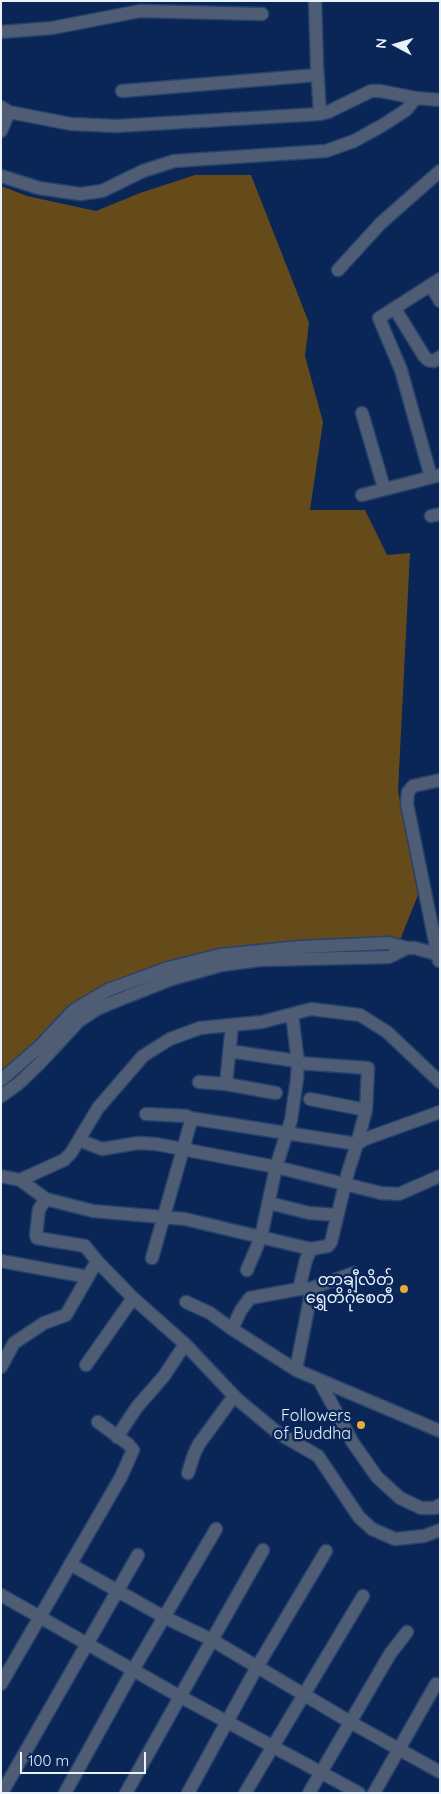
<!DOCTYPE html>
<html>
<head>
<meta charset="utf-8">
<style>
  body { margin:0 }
  #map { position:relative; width:441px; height:1794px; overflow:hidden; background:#092656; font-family:Quicksand,sans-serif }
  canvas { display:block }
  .frame { position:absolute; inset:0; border:2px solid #e9f1fd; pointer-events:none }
  .north { position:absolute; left:371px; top:20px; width:50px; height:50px; -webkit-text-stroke:4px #092656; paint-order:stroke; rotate:276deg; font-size:14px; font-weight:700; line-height:20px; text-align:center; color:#e9f1fd }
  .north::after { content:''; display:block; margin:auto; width:18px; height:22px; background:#e9f1fd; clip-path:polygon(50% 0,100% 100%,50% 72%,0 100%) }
  .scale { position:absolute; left:20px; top:1752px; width:126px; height:22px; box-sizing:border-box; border:2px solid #e9f1fd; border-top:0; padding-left:6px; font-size:15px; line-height:18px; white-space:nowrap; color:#e9f1fd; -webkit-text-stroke:4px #092656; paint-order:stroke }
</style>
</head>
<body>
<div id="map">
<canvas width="441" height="1794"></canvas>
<div class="frame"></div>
<div class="north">N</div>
<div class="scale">100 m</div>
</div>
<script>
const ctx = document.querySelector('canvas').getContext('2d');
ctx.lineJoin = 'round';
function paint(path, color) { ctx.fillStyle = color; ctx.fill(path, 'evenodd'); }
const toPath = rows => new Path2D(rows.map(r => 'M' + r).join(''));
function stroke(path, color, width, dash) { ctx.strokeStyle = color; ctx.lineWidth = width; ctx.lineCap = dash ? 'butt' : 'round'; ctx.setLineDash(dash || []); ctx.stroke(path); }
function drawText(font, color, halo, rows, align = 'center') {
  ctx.font = font + ' Quicksand,"Noto Sans Myanmar",sans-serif'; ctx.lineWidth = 5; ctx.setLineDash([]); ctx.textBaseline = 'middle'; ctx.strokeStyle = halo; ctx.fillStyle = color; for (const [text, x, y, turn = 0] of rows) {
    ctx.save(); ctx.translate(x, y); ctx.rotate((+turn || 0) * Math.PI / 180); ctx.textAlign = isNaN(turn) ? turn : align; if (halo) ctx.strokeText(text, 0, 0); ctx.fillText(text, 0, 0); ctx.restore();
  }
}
paint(toPath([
  [195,175,251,175,309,323,305,356,323,422,310,510,365,510,387,555,410,553,398,791,418,895,400,940,323,943,105,991,1,1080,1,186,27,196,96,211,140,193]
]), '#654b1a');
const minor = toPath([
  [315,1,317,65,320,114],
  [1,32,52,28,140,11,262,14],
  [122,91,317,75],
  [1,107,9,112,1,131],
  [9,112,71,124,116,126,320,114,328,112,371,91,380,91,416,98],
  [1,176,39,188,80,194,102,191,143,171,174,161,326,151,354,141,383,125,406,110,416,98,440,100],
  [338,270,381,223,440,171],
  [431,286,440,301],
  [395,309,424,356,428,360,434,361,440,357],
  [362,413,384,488],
  [431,477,401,370,379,318,440,279],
  [362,495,440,475],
  [431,516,440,514],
  [439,961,407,804,408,792,413,786,440,780],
  [292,1014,298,1063,297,1079,291,1120,276,1167,381,1193,399,1194,440,1176],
  [229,1051,297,1061],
  [1,1080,39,1047,73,1011,108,990,168,968,220,955,300,947,389,943,407,948,415,948,440,955],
  [199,1082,226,1084,276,1093],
  [226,1084,232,1025],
  [1,1096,18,1084,39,1064,79,1021,97,1009,116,1001,172,979,222,965,260,960,389,957,407,948],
  [310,1099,366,1110],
  [146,1114,187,1116,191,1121,152,1258],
  [190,1118,357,1144,366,1110,368,1068,298,1063],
  [79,1140,102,1149,138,1143,156,1144,276,1167,261,1237,247,1270],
  [1,1176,20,1180,46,1199,93,1211,185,1219,311,1249],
  [20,1180,64,1160,71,1153,98,1108,143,1056,170,1039,200,1028,262,1022,311,1009,360,1015,387,1032,440,1082],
  [46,1199,39,1209,36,1235,37,1238,85,1246,97,1261,133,1298,185,1344,164,1376,137,1407,117,1437],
  [269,1203,309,1213,337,1215],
  [1,1261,88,1277],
  [312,1288,296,1370,440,1431],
  [299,1289,306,1260,311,1249,328,1246,331,1242,348,1172,357,1144,365,1139,440,1112],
  [186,1302,210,1313,232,1329],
  [185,1344,237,1399,278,1433,318,1456,359,1517,372,1529,395,1539,424,1536,440,1530],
  [86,1365,133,1298],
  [1,1367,14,1343,44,1323,66,1315,97,1261],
  [296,1370,232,1329,241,1310,250,1298,299,1289,312,1288,354,1273],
  [319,1380,353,1443,377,1477,400,1498,421,1508,435,1508,440,1505],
  [188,1473,194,1454,199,1444,234,1396],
  [263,1550,212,1640,350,1722,440,1772],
  [70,1564,164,1617,212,1640,126,1793],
  [1,1595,170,1691,359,1793],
  [1,1684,121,1477,133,1450,128,1444,98,1422],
  [4,1789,138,1555],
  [65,1793,133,1670,216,1529],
  [188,1793,257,1667,326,1551],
  [245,1793,363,1596],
  [309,1793,390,1654,407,1632],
  [374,1793,436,1684]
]);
stroke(minor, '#28426d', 15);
stroke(minor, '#4e5d74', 12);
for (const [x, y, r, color] of [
  [404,1289,5,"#e7ac37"],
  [361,1425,5,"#e7ac37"]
]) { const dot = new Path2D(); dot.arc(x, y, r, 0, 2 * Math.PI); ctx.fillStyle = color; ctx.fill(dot); stroke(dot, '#092656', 2); }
drawText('16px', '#e9f1fd', '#092656', [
  ["တာချီလိတ်",394,1280],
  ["ရွှေတိဂုံစေတီ",394,1298],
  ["Followers",351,1416],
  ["of Buddha",351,1434]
], 'right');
</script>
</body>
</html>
